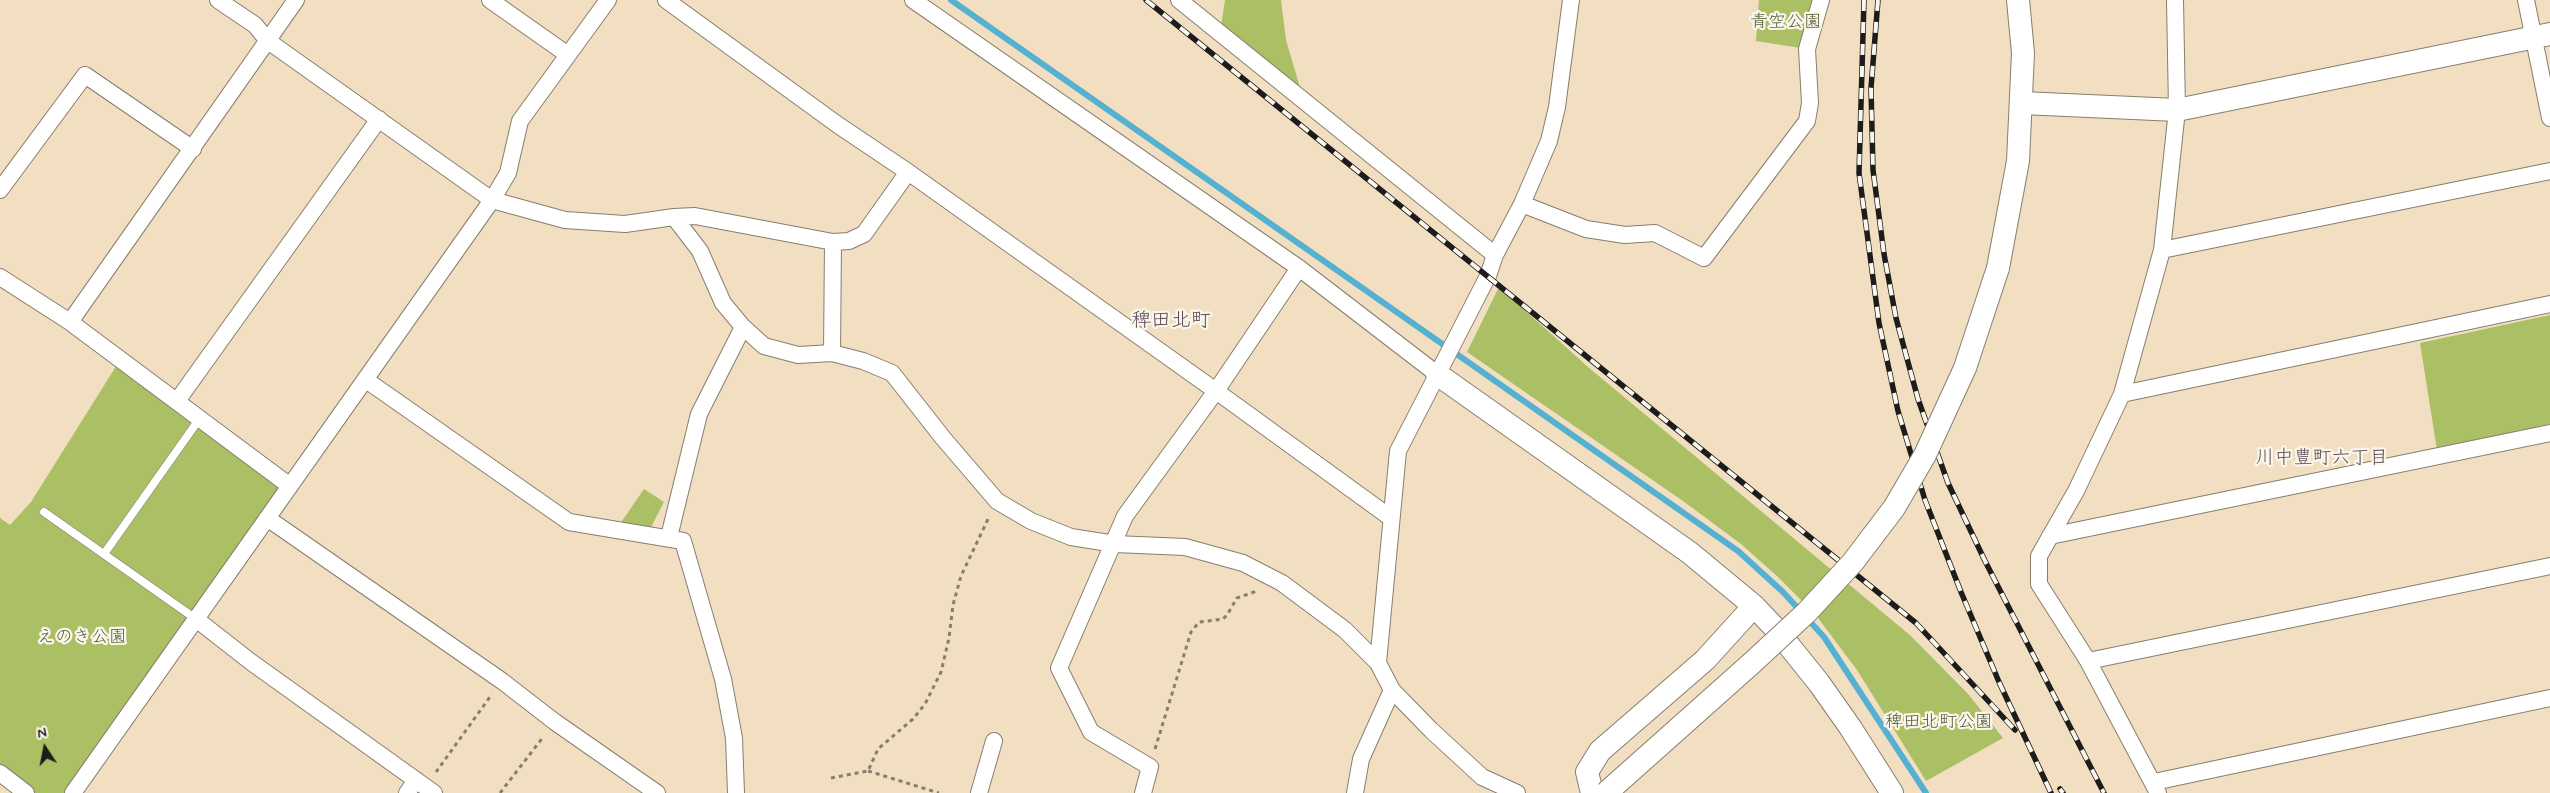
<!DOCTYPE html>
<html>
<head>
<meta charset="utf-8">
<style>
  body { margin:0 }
  #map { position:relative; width:2550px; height:793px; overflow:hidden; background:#f2dfc1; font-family:Mynerve,sans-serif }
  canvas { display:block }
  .north { position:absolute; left:20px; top:723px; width:50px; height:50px; -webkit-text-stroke:4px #fbf7ec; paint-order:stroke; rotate:349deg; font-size:14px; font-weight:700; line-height:20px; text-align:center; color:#1c1c1c }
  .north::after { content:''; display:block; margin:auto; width:18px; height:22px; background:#1c1c1c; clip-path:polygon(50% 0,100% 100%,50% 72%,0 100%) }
</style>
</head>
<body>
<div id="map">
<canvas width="2550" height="793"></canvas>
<div class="north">N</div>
</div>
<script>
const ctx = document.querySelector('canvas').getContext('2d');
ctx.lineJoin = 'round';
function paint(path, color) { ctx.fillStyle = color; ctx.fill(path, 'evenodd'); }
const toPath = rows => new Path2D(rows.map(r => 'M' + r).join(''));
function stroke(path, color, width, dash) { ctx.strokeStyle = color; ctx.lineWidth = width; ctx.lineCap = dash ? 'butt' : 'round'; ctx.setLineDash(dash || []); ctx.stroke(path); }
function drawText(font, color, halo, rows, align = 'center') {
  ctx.font = font + ' Mynerve,"Klee One",sans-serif'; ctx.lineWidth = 4.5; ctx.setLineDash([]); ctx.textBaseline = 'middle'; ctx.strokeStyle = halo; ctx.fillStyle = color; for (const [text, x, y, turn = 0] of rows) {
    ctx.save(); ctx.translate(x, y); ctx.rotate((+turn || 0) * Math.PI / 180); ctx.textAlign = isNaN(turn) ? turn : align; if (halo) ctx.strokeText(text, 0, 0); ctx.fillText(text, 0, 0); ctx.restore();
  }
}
paint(toPath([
  [1225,0,1281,0,1286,40,1304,101,1220,33],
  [1759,0,1821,0,1807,49,1756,41],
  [1499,287,1588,367,1911,636,1969,695,2003,738,1926,781,1857,670,1815,614,1778,577,1741,544,1683,501,1467,352],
  [2550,315,2550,424,2437,450,2420,343],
  [120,360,290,486,70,793,26,793,0,773,0,518,10,525,31,502],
  [644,489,664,502,650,529,620,524]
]), '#abbf64');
stroke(toPath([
  [951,0,1738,551,1783,592,1824,637,1926,793]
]), '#54b1d2', 6);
const lane = toPath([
  [44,512,196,619],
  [104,554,200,418]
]);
const street = toPath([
  [218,0,255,25,268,41,492,200,565,220,625,224,674,217,700,251,723,303,743,327,764,346,798,355,832,353,863,361,892,373,943,438,997,501,1031,521,1071,537,1115,544,1185,547,1243,563,1282,583,1345,630,1378,663,1392,690,1431,730,1482,777,1517,793],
  [490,0,568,55],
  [666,0,838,125,908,172,1216,391,1391,518],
  [913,0,1299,268,1437,374],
  [1179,0,1495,255],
  [2526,0,2550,118],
  [0,190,85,75,193,149],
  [1522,204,1586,229,1625,235,1655,233,1704,258,1807,121,1810,103,1807,49,1821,0],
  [674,217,695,216,833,242,849,241,864,234,908,172],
  [2162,250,2550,171],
  [0,277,70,322,290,486],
  [70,322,296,0],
  [832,353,833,242],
  [366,380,569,522,683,541,723,679,734,738,736,793],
  [2122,394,2550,304],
  [177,401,379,119],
  [267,518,502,681,555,722,657,793],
  [2050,536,2550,433],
  [669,537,699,414,743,327],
  [196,619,251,662,434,793],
  [2088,661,2550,566],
  [1378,663,1398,451,1488,276,1495,255,1522,204,1549,141,1557,107,1571,0],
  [0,773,26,793],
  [2154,782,2550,698],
  [73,793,492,200,508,173,520,121,608,0],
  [407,793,416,780],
  [979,793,994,741],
  [1143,793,1150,767,1091,732,1059,668,1125,516,1216,391,1299,268],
  [1355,793,1361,759,1392,690],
  [2158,793,2088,661,2039,584,2039,556,2076,491,2122,394,2162,250,2177,110,2175,0]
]);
const secondary = toPath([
  [2022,103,2177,110,2550,34],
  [1998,268,2018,161,2023,53,2018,0],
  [1437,374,1690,553,1754,606,1774,627,1819,683,1850,727,1892,793],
  [1592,793,1587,772,1600,751,1705,660,1754,606]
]);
stroke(lane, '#877e6e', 9);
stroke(street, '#877e6e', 18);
stroke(secondary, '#877e6e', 24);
stroke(toPath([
  [1155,749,1191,632,1199,622,1223,619,1227,615,1237,598,1257,591],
  [868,771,939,793],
  [436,772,492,694],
  [831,778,868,771,878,749,913,719,925,704,941,672,949,638,953,605,961,576,989,517],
  [500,793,544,736]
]), '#877e6e', 3, [4, 4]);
stroke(lane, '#fff', 8);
stroke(street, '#fff', 16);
stroke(secondary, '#fff', 22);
const rail = toPath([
  [1146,0,1916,623,2015,730],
  [1864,0,1859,173,1879,323,1898,411,1925,500,1961,592,1999,682,2051,793],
  [1878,0,1871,88,1873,170,1884,254,1896,318,1918,399,1948,483,1985,561,2104,793],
  [2060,789,2063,793]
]);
stroke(rail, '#1c1c1c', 5.5);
stroke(rail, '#fbf7ec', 4, [11]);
const secondaryBridge = toPath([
  [1606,793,1753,662,1807,612,1853,562,1894,508,1925,455,1965,368,1998,268]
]);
stroke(secondaryBridge, '#877e6e', 24, []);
stroke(secondaryBridge, '#fff', 22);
drawText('18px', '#555d39', '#fbf7ec', [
  ["青空公園",1786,23],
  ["えのき公園",82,638],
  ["稗田北町公園",1939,723]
]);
drawText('19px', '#5d4c53', '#fbf7ec', [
  ["川中豊町六丁目",2322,459]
]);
drawText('20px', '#5d4c53', '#fbf7ec', [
  ["稗田北町",1171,322]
]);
</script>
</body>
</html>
